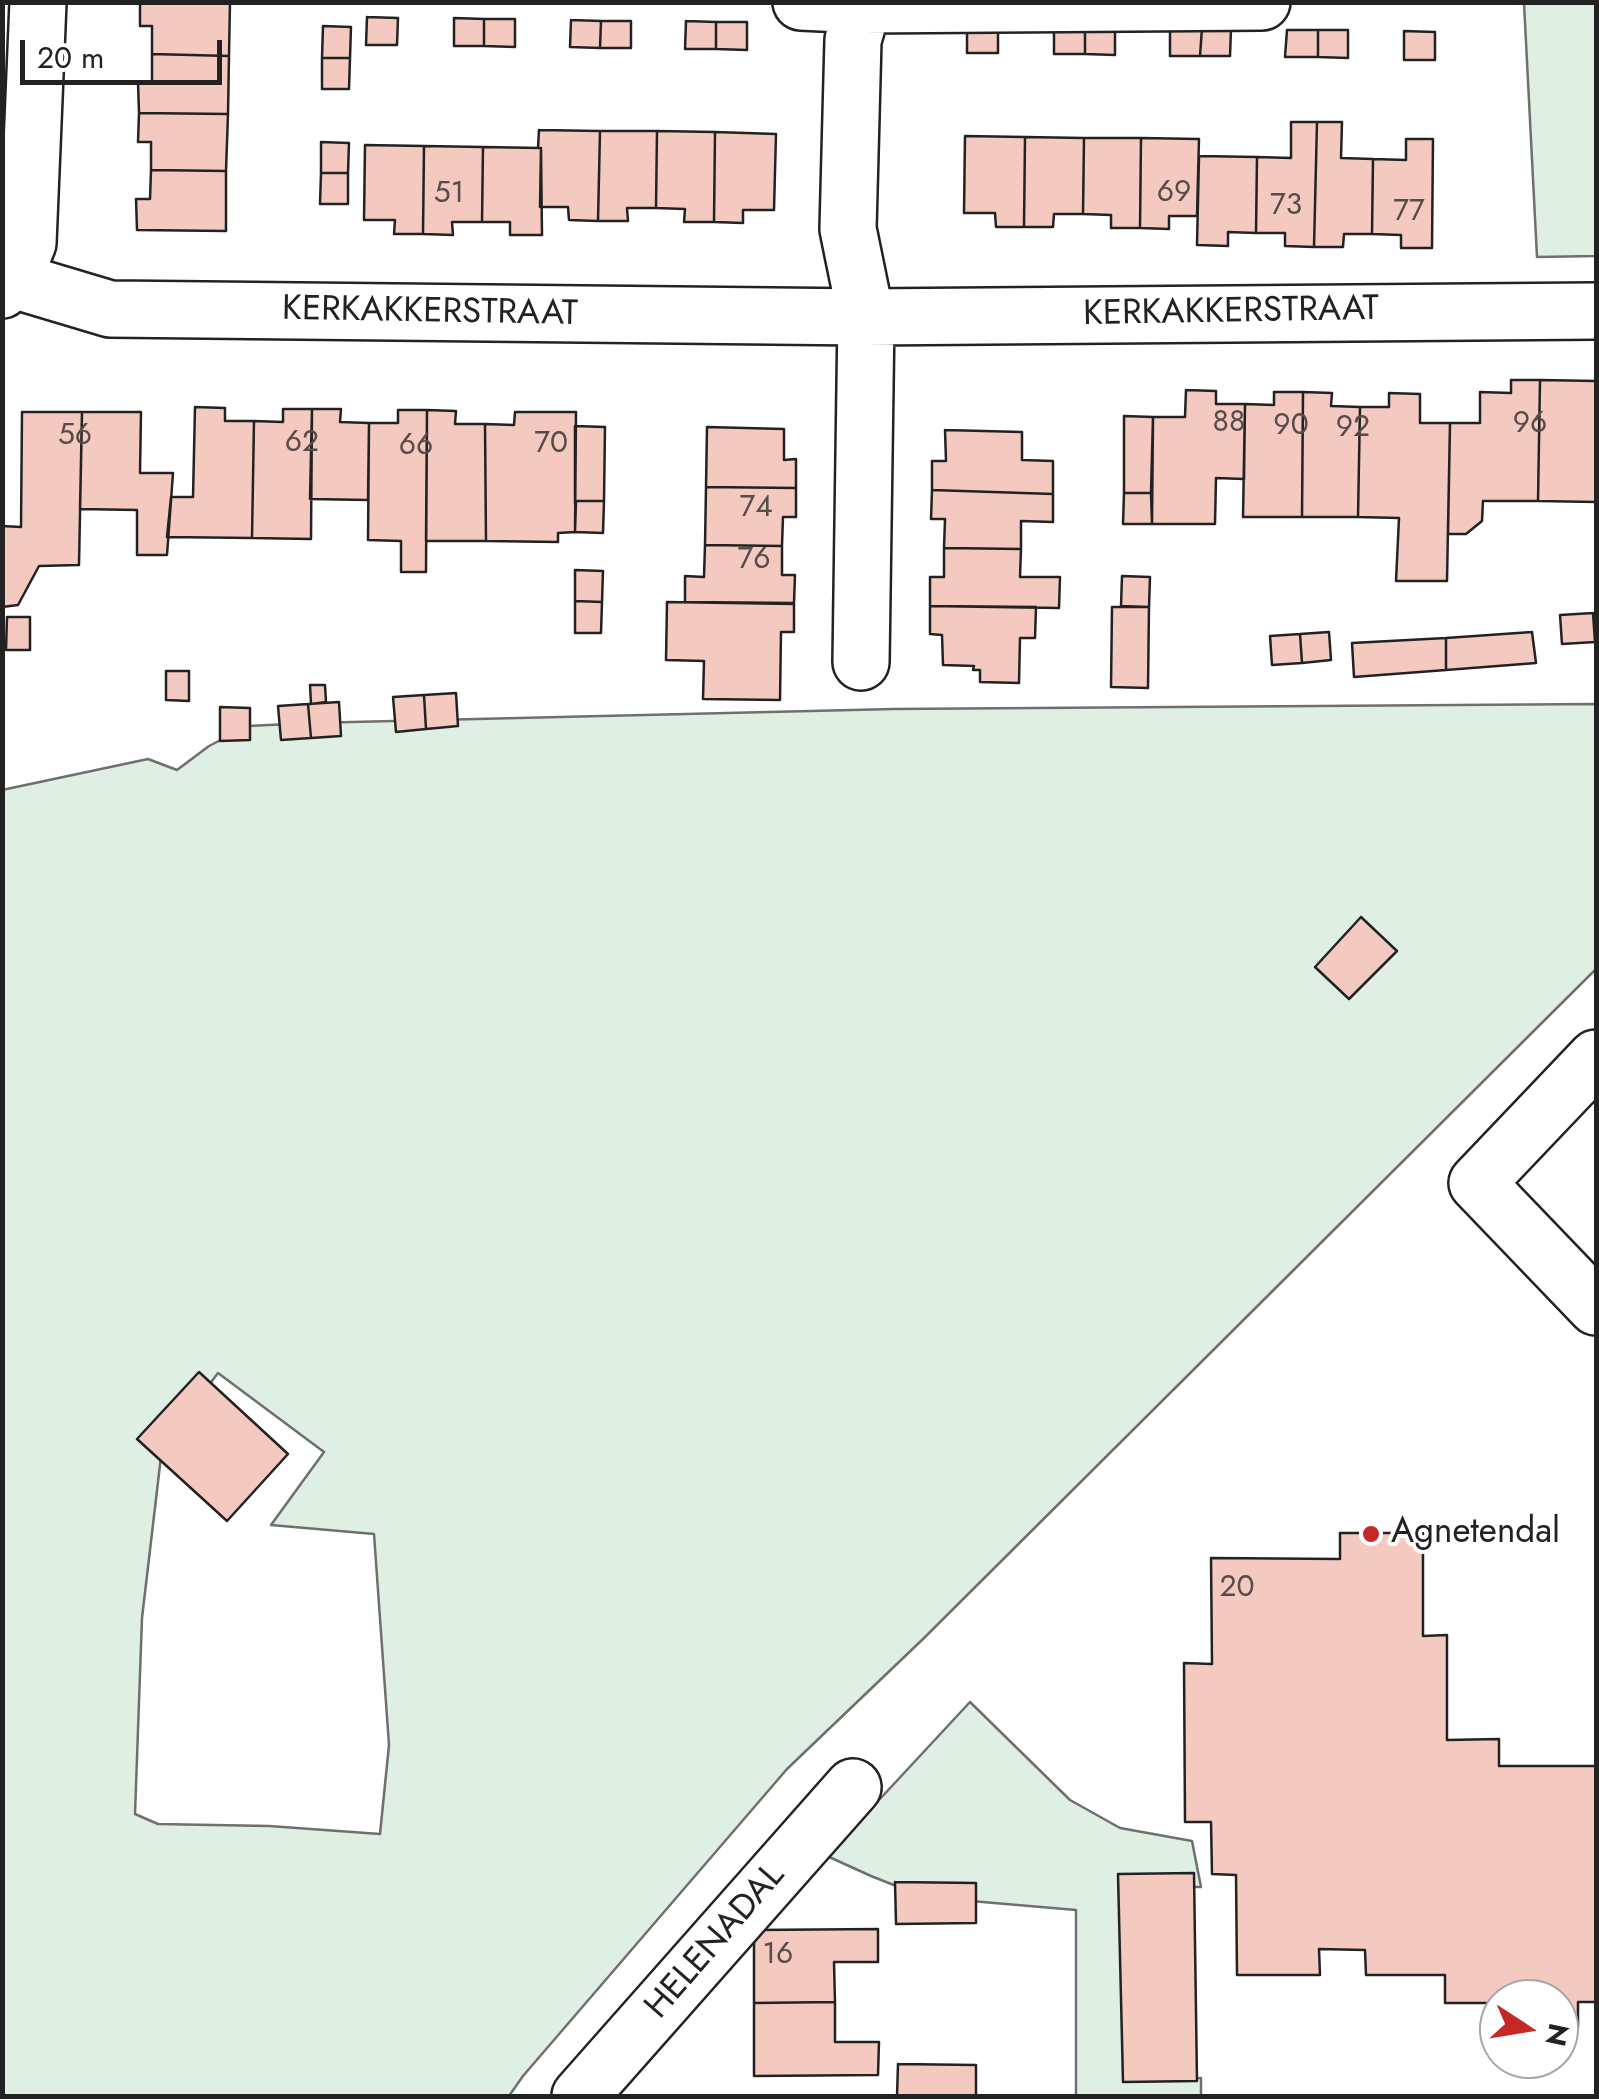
<!DOCTYPE html>
<html>
<head>
<meta charset="utf-8">
<style>
  body { margin:0 }
  #map { position:relative; width:1599px; height:2099px; overflow:hidden; background:#fff; font-family:Jost,sans-serif }
  canvas { display:block }
  .frame { position:absolute; inset:0; border:5px solid #222; pointer-events:none }
  .north { position:absolute; left:1479px; top:1979px; width:100px; height:100px; box-sizing:border-box; background:#fff; border:2px solid #a7a7a7; border-radius:50%; rotate:102deg; font-size:28px; font-weight:700; line-height:40px; text-align:center; color:#222 }
  .north::after { content:''; display:block; margin:auto; width:35px; height:45px; background:#c62828; clip-path:polygon(50% 0,100% 100%,50% 72%,0 100%) }
  .scale { position:absolute; left:20px; top:40px; width:202px; height:45px; box-sizing:border-box; border:5px solid #222; border-top:0; padding-left:12px; font-size:30px; line-height:35px; white-space:nowrap; color:#222; -webkit-text-stroke:8px #fff; paint-order:stroke }
</style>
</head>
<body>
<div id="map">
<canvas width="1599" height="2099"></canvas>
<div class="frame"></div>
<div class="north">N</div>
<div class="scale">20 m</div>
</div>
<script>
const ctx = document.querySelector('canvas').getContext('2d');
ctx.lineJoin = 'round';
function paint(path, color) { ctx.fillStyle = color; ctx.fill(path, 'evenodd'); }
const toPath = rows => new Path2D(rows.map(r => 'M' + r).join(''));
function stroke(path, color, width, dash) { ctx.strokeStyle = color; ctx.lineWidth = width; ctx.lineCap = dash ? 'butt' : 'round'; ctx.setLineDash(dash || []); ctx.stroke(path); }
function drawText(font, color, halo, rows, align = 'center') {
  ctx.font = font + ' Jost,sans-serif'; ctx.lineWidth = 8; ctx.setLineDash([]); ctx.textBaseline = 'middle'; ctx.strokeStyle = halo; ctx.fillStyle = color; for (const [text, x, y, turn = 0] of rows) {
    ctx.save(); ctx.translate(x, y); ctx.rotate((+turn || 0) * Math.PI / 180); ctx.textAlign = isNaN(turn) ? turn : align; if (halo) ctx.strokeText(text, 0, 0); ctx.fillText(text, 0, 0); ctx.restore();
  }
}
const green = toPath([
  [1524,3,1596,3,1596,256,1537,257,1524,3],
  [1596,704,1596,969,923,1639,787,1769,523,2076,509,2096,3,2096,2,790,148,759,177,770,209,746,248,726,310,723,894,709,1596,704],
  [218,1373,324,1452,271,1525,374,1534,389,1745,380,1834,269,1826,158,1824,135,1814,142,1618,162,1448,218,1373],
  [970,1702,1070,1800,1120,1828,1192,1841,1201,1887,1126,1887,1125,2078,1201,2078,1201,2096,1076,2096,1076,1910,924,1897,871,1876,827,1856,970,1702]
]);
paint(green, '#e0efe3');
stroke(green, '#6f6f6f', 2.5);
const building = toPath([
  [140,2,230,2,229,56,152,54,152,26,140,26,140,2],
  [367,17,398,18,397,45,366,45,367,17],
  [454,18,484,19,484,46,454,46,454,18],
  [484,19,515,19,515,47,484,46,484,19],
  [571,20,601,21,600,48,570,47,571,20],
  [601,21,631,21,631,48,600,48,601,21],
  [686,21,716,22,716,49,685,49,686,21],
  [716,22,747,22,747,50,716,49,716,22],
  [967,25,998,26,998,53,967,53,967,25],
  [323,26,351,27,350,58,322,58,323,26],
  [1054,27,1085,27,1085,54,1054,54,1054,27],
  [1085,27,1115,27,1115,55,1085,54,1085,27],
  [1170,28,1202,28,1200,56,1170,56,1170,28],
  [1202,28,1231,29,1230,56,1200,56,1202,28],
  [1287,30,1318,30,1318,57,1285,57,1287,30],
  [1318,30,1348,30,1348,58,1318,57,1318,30],
  [1404,31,1435,32,1435,60,1404,60,1404,31],
  [152,54,229,56,228,114,139,113,138,83,152,83,152,54],
  [322,58,350,58,349,89,322,89,322,58],
  [139,113,228,114,226,171,151,170,151,142,138,142,139,113],
  [1291,122,1317,122,1314,247,1285,246,1285,233,1256,233,1257,157,1291,158,1291,122],
  [1317,122,1342,122,1341,158,1373,159,1372,234,1344,234,1343,247,1314,247,1317,122],
  [539,130,600,131,598,221,569,220,568,207,540,207,541,148,538,148,539,130],
  [600,131,657,131,656,208,627,208,628,221,598,221,600,131],
  [657,131,715,132,714,222,684,222,685,209,656,208,657,131],
  [715,132,776,134,774,210,743,210,743,223,714,222,715,132],
  [965,136,1025,137,1024,227,996,227,995,213,964,213,965,136],
  [1025,137,1084,138,1083,214,1054,214,1053,227,1024,227,1025,137],
  [1084,138,1141,138,1140,228,1111,228,1111,215,1083,214,1084,138],
  [1141,138,1199,139,1197,216,1169,216,1169,229,1140,228,1141,138],
  [1406,139,1433,139,1432,248,1401,248,1401,235,1372,234,1373,159,1406,160,1406,139],
  [321,142,349,143,348,173,321,173,321,142],
  [365,145,424,146,423,234,394,234,395,220,364,220,365,145],
  [424,146,483,147,482,222,452,222,453,235,423,234,424,146],
  [483,147,541,148,542,235,510,235,510,222,482,222,483,147],
  [1199,156,1257,157,1256,233,1228,232,1228,246,1197,245,1199,156],
  [151,170,226,171,226,231,137,230,136,199,150,199,151,170],
  [321,173,348,173,348,204,320,204,321,173],
  [1511,380,1540,380,1538,501,1483,501,1482,521,1466,534,1448,534,1450,423,1480,423,1480,392,1511,393,1511,380],
  [1540,380,1596,381,1596,502,1538,501,1540,380],
  [1186,390,1216,391,1216,404,1245,404,1244,479,1216,478,1215,524,1152,524,1153,417,1185,417,1186,390],
  [1274,392,1303,392,1302,517,1243,517,1245,404,1274,405,1274,392],
  [1303,392,1332,393,1331,406,1360,407,1358,517,1302,517,1303,392],
  [1389,393,1420,394,1420,423,1450,423,1447,581,1396,581,1399,518,1358,517,1360,407,1389,407,1389,393],
  [195,407,225,408,225,421,254,421,252,538,167,537,171,497,193,497,195,407],
  [283,409,312,409,311,539,252,538,254,421,283,422,283,409],
  [312,409,341,409,340,422,369,423,368,500,310,499,312,409],
  [398,410,427,410,426,572,401,572,401,541,368,540,369,423,398,423,398,410],
  [427,410,456,411,455,424,485,424,486,541,426,541,427,410],
  [22,412,82,412,79,565,39,566,18,605,2,607,2,526,21,527,22,412],
  [82,412,141,412,140,473,173,473,167,555,137,555,137,510,80,509,82,412],
  [515,412,576,412,575,532,558,533,558,542,486,541,485,424,514,425,515,412],
  [1124,416,1153,417,1151,493,1124,493,1124,416],
  [575,426,605,427,604,501,576,501,575,503,575,426],
  [707,427,784,429,784,460,796,459,796,488,706,487,707,427],
  [945,430,1022,432,1022,460,1053,461,1053,494,932,490,932,461,946,461,945,430],
  [706,487,796,488,796,517,783,517,782,546,705,545,706,487],
  [932,490,1053,494,1053,522,1021,521,1021,549,944,548,945,519,931,519,932,490],
  [1124,493,1151,493,1152,524,1123,524,1124,493],
  [576,501,604,501,603,533,575,532,576,501],
  [705,545,782,546,782,575,795,575,794,603,685,602,685,576,704,577,705,545],
  [944,548,1021,549,1020,577,1060,577,1059,608,930,606,930,577,944,577,944,548],
  [575,570,603,571,602,602,575,601,575,570],
  [1122,576,1150,577,1149,607,1121,606,1122,576],
  [575,601,602,602,601,633,575,633,575,601],
  [667,602,794,604,794,632,781,632,780,700,703,699,704,661,666,660,667,602],
  [930,606,1036,607,1035,638,1020,638,1019,683,980,682,980,670,973,670,974,666,943,665,942,635,930,634,930,606],
  [1112,607,1149,607,1148,688,1111,687,1112,607],
  [1593,613,1595,642,1562,644,1560,615,1593,613],
  [7,617,30,617,30,650,6,650,7,617],
  [1329,632,1331,660,1302,663,1300,634,1329,632],
  [1532,632,1536,663,1446,670,1446,638,1532,632],
  [1300,634,1302,663,1272,665,1270,636,1300,634],
  [1446,638,1446,670,1354,677,1352,643,1446,638],
  [166,671,189,671,189,701,166,700,166,671],
  [310,685,325,685,326,702,311,704,310,685],
  [456,693,458,726,426,729,424,695,456,693],
  [424,695,426,729,396,732,393,697,424,695],
  [339,702,341,736,311,738,308,704,339,702],
  [308,704,311,738,281,740,278,706,308,704],
  [220,707,250,708,250,740,220,741,220,707],
  [1361,917,1397,951,1349,999,1315,967,1361,917],
  [199,1372,288,1454,227,1521,137,1439,199,1372],
  [1340,1533,1423,1533,1423,1636,1447,1635,1447,1740,1499,1739,1499,1766,1596,1766,1596,2002,1578,2002,1578,2027,1559,2027,1559,1999,1499,1999,1499,2027,1495,2027,1495,2003,1445,2003,1445,1975,1366,1975,1365,1950,1319,1949,1320,1975,1237,1975,1236,1875,1212,1874,1211,1822,1185,1822,1184,1663,1212,1664,1211,1558,1340,1559,1340,1533],
  [1194,1873,1197,2081,1123,2082,1118,1874,1194,1873],
  [895,1882,976,1883,976,1923,896,1924,895,1882],
  [878,1929,878,1962,834,1962,835,2002,754,2003,754,1930,878,1929],
  [835,2002,835,2042,879,2042,878,2075,754,2076,754,2003,835,2002],
  [898,2064,976,2065,976,2096,897,2096,898,2064]
]);
paint(building, '#f3c9c0');
stroke(building, '#222', 2.5);
const minor = toPath([
  [801,2,863,5,1262,2],
  [13,280,28,243,38,2],
  [2,290,13,280,110,309,866,317,1596,311],
  [861,662,866,317,848,229,853,40,864,2],
  [1596,1058,1477,1183,1596,1307],
  [580,2096,853,1787]
]);
stroke(minor, '#222', 60);
stroke(minor, '#fff', 55);
for (const [x, y, r, color] of [
  [1371,1534,10,"#c62828"]
]) { const dot = new Path2D(); dot.arc(x, y, r, 0, 2 * Math.PI); ctx.fillStyle = color; ctx.fill(dot); stroke(dot, '#fff', 4); }
drawText('30px', '#564c4a', null, [
  ["69",1174,194],
  ["51",449,195],
  ["73",1286,207],
  ["77",1409,213],
  ["88",1229,424],
  ["96",1530,425],
  ["90",1291,427],
  ["92",1353,429],
  ["56",75,437],
  ["62",302,444],
  ["70",551,445],
  ["66",416,447],
  ["74",756,509],
  ["76",754,561],
  ["20",1237,1589],
  ["16",778,1956]
]);
drawText('35px', '#222', '#fff', [
  ["KERKAKKERSTRAAT",430,313,1],
  ["KERKAKKERSTRAAT",1231,313,-1],
  ["HELENADAL",716,1942,-49]
]);
drawText('35px', '#222', '#fff', [
  ["Agnetendal",1391,1534]
], 'left');
</script>
</body>
</html>
